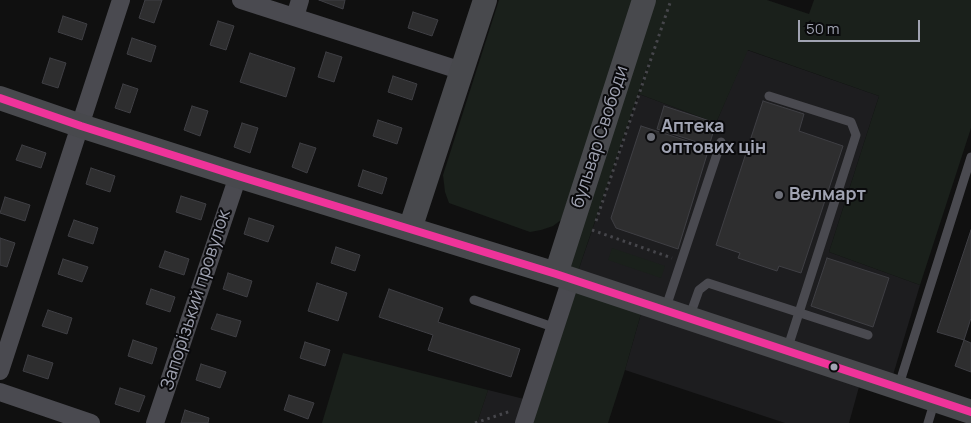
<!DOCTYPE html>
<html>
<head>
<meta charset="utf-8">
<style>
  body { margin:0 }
  #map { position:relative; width:971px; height:423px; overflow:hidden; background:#101010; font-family:Manrope,sans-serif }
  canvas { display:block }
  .scale { position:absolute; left:798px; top:20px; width:122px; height:22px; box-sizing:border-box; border:2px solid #a0a3b2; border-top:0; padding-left:6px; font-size:15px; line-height:18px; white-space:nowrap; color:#a0a3b2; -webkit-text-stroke:4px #0a0a0c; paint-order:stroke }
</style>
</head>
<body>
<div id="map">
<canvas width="971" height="423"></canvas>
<div class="scale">50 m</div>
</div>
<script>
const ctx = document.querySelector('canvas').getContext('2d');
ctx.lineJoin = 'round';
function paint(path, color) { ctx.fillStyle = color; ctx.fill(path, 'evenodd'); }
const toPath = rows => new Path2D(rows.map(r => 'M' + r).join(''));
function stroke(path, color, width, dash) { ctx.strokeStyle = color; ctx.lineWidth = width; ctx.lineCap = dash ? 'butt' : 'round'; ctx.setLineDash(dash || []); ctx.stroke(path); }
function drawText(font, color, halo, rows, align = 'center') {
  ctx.font = font + ' Manrope,sans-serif'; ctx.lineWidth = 4; ctx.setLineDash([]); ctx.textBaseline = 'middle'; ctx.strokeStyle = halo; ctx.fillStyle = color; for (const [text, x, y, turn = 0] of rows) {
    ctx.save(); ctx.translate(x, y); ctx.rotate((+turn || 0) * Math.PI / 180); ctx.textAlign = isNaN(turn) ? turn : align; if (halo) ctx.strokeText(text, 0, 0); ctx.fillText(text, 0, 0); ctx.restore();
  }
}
paint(toPath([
  [747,50,879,96,829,252,920,285,890,385,862,376,849,423,785,423,625,370,644,303,575,280,639,94,716,123],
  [488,390,536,402,529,423,477,423]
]), '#1d1d1f');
paint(toPath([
  [499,0,635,0,561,220,553,226,541,230,530,232,449,203,445,192,443,175],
  [645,0,767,0,809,14,814,0,971,0,971,128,920,285,829,252,879,96,748,50,716,123,639,94,659,33,575,280,644,303,625,370,608,423,529,423,575,281,556,274],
  [612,248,665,266,661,278,608,260],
  [343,353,488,390,477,423,322,423]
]), '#1a201b');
const building = toPath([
  [145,0,162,0,154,23,139,18,145,0],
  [319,0,345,0,343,9,319,0],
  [413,12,438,20,432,36,408,28,413,12],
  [63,16,87,24,82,40,58,32,63,16],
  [218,21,234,26,226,50,210,45,218,21],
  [132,38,156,46,151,62,127,54,132,38],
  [326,52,342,57,334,82,318,77,326,52],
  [250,53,295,68,286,97,240,82,250,53],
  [50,58,66,63,58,88,42,83,50,58],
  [393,76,417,84,412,100,388,92,393,76],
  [123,84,138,89,130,113,115,108,123,84],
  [763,101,804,114,799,131,843,146,801,273,779,266,777,271,738,258,740,253,716,245,763,101],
  [192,106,208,111,200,136,184,130,192,106],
  [664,106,716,123,709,146,657,129,664,106],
  [378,120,402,128,397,144,373,136,378,120],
  [242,123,258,128,250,153,234,147,242,123],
  [641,126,709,148,678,249,616,228,611,218,641,126],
  [300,143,316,148,307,173,292,167,300,143],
  [22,145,46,153,41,168,16,160,22,145],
  [91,168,115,176,110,192,86,184,91,168],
  [363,170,387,178,382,194,358,186,363,170],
  [181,196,206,204,201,220,176,212,181,196],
  [5,197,30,205,25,221,0,213,5,197],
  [249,218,274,226,268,242,244,234,249,218],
  [74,220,98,228,93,244,68,236,74,220],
  [971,230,971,318,964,340,937,332,971,230],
  [0,238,15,243,7,267,0,265,0,238],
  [336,247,360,255,355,271,331,263,336,247],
  [165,251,189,259,184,275,159,267,165,251],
  [827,258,889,278,873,327,811,306,827,258],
  [63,259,88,267,82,282,58,274,63,259],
  [228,273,252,281,247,297,223,289,228,273],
  [317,283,347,293,338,321,308,311,317,283],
  [151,289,175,297,170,312,146,304,151,289],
  [389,289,443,308,438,322,520,349,511,377,428,350,433,335,379,317,389,289],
  [48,310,72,318,67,334,42,326,48,310],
  [217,314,241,321,236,337,211,329,217,314],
  [133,340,157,348,152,364,128,356,133,340],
  [964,340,971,343,971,372,955,366,964,340],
  [305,342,330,350,325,366,300,358,305,342],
  [28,355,53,363,48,379,23,371,28,355],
  [201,364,226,372,220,388,196,380,201,364],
  [120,388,145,396,139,412,115,404,120,388],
  [289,395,314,403,308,419,284,410,289,395],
  [185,410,209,418,208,423,181,423,185,410]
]);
paint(building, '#2e2e2f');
stroke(building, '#3f3f44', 1);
stroke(toPath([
  [596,221,671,0],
  [592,230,672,258],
  [475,423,511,411]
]), '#46464b', 3, [2.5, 4]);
stroke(toPath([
  [769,96,851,122,856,135,787,350],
  [474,300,556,328],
  [665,310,721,142],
  [689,318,699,290,708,283,868,335],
  [898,388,971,157],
  [928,423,935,400]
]), '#4a4a50', 9);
stroke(toPath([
  [241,0,462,71],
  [295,17,300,0],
  [0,371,121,0],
  [0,392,91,423],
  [155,423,238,176],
  [524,423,571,279]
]), '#4a4a50', 18);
stroke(toPath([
  [0,98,81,126,238,176,556,274,971,412],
  [410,229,485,0],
  [556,274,644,0]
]), '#48494d', 24);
stroke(toPath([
  [0,98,81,126,238,176,556,274,971,412]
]), '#ef339a', 8);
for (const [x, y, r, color] of [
  [651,137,5,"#6e7079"],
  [779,195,5,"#6e7079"],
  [834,367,4.5,"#a0a3b2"]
]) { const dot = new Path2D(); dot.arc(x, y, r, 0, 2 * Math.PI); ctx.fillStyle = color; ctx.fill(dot); stroke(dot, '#0a0a0c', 2); }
drawText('bold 18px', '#a0a3b2', '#0a0a0c', [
  ["Аптека",661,127],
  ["оптових цін",661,148],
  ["Велмарт",789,195]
], 'left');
drawText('18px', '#a0a3b2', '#0a0a0c', [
  ["бульвар Свободи",600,137,-72],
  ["Запорізький провулок",196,300,-72]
]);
</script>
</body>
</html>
